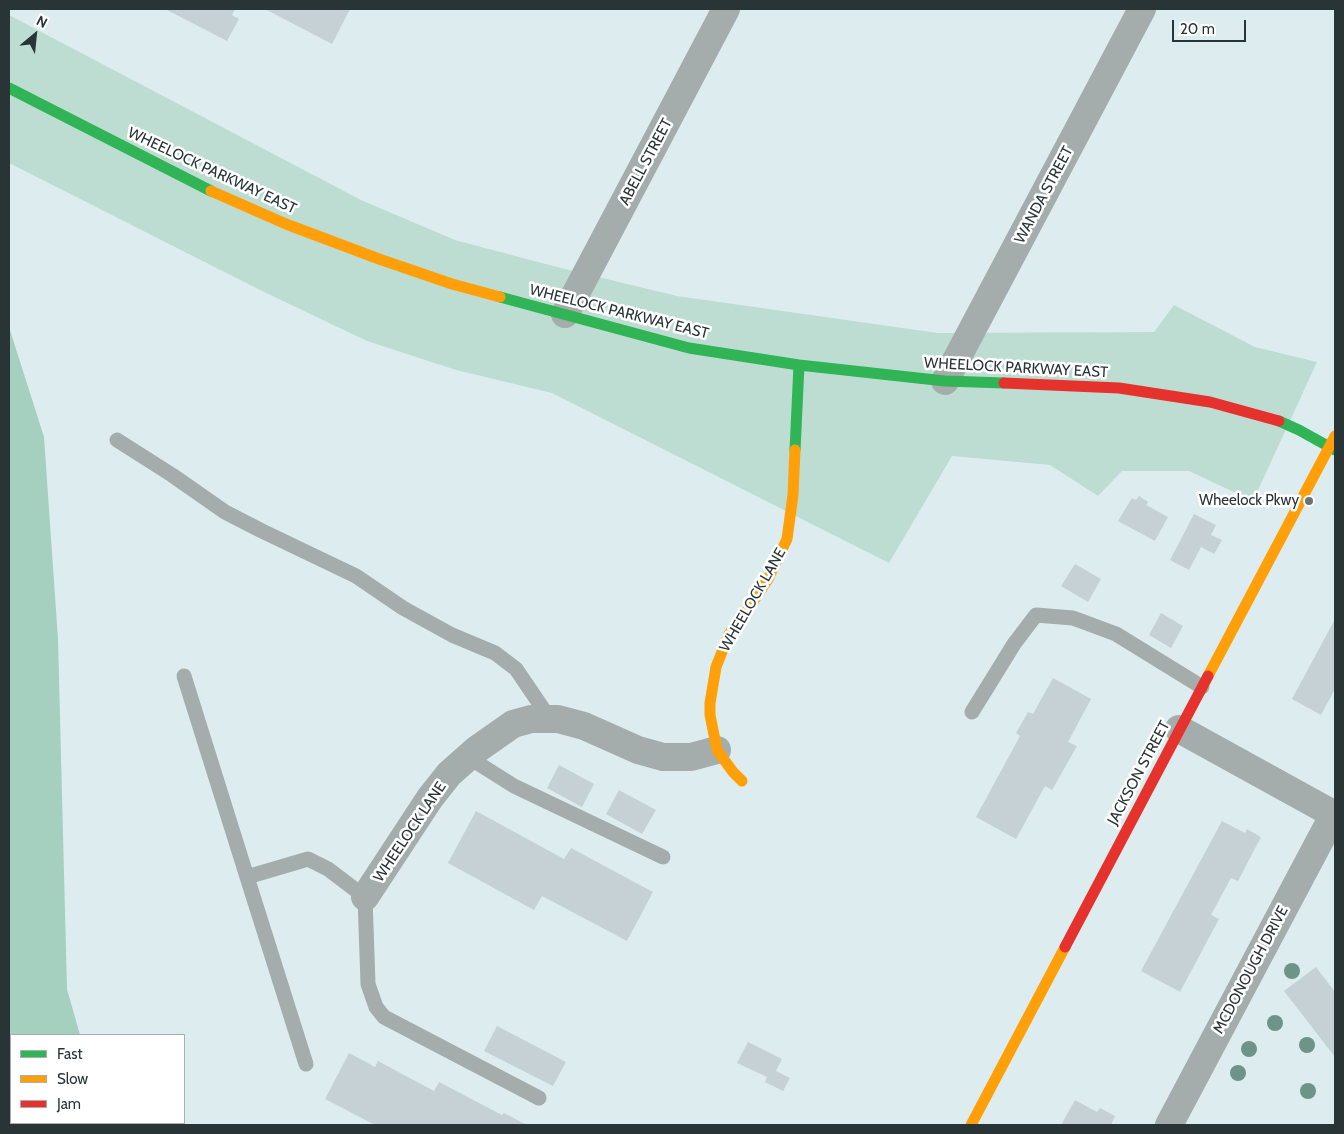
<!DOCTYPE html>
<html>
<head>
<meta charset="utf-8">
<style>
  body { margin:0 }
  #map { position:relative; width:1344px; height:1134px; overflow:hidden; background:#ddedef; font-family:Cabin,sans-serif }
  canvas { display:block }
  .frame { position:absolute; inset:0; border:10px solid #293436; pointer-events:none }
  .legend { position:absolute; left:10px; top:1034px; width:175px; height:90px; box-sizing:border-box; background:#fff; border:1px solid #a9aeaf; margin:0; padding:6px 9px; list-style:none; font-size:15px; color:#293436 }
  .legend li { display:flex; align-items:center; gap:10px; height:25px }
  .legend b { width:25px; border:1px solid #a9aeaf }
  .north { position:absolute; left:10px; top:10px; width:50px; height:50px; -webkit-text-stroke:4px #fff; paint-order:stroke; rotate:28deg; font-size:14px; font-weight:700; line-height:20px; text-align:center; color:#293436 }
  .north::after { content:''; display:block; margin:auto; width:18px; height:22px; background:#293436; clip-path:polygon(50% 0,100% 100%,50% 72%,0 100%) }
  .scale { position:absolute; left:1172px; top:20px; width:74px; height:22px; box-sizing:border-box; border:2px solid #293436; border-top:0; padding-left:6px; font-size:15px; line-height:18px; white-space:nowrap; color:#293436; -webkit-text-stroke:4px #fff; paint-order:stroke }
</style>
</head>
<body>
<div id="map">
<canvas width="1344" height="1134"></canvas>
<div class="frame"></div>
<ul class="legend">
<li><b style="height:6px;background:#30b455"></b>Fast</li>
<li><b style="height:6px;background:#ff9f0a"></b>Slow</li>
<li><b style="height:6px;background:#e5322d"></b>Jam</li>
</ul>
<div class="north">N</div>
<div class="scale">20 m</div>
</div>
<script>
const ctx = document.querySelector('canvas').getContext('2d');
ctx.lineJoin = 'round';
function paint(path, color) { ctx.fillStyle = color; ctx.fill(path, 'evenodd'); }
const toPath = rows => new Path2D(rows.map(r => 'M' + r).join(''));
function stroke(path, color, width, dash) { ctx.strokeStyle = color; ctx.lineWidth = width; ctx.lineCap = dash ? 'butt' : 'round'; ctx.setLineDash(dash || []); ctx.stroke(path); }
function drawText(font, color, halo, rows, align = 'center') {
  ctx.font = font + ' Cabin,sans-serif'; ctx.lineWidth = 5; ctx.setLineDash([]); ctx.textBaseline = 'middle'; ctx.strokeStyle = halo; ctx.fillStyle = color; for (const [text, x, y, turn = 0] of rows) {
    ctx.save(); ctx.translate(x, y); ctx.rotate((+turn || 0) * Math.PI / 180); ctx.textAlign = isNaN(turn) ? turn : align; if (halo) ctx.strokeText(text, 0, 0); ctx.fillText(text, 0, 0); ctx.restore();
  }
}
paint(toPath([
  [9,15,361,200,455,240,557,267,677,296,938,333,1154,332,1174,305,1255,347,1317,362,1253,501,1189,471,1122,471,1098,496,1050,465,952,456,889,563,552,393,456,370,367,341,262,291,9,163]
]), '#bdddd2');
paint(toPath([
  [9,327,44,437,58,639,67,989,80,1035,11,1035,11,1123,104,1123,104,1125,9,1125]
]), '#a5d0c0');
paint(toPath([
  [165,9,235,9,232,15,239,19,227,41],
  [265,9,350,9,332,44],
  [1139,496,1148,502,1146,505,1168,517,1155,541,1118,521,1132,498,1136,500],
  [1194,514,1216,525,1211,535,1222,540,1214,554,1201,547,1189,570,1170,560],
  [1075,564,1101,579,1088,602,1061,586],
  [1161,613,1183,626,1171,648,1149,635],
  [1335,619,1335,689,1321,715,1292,699],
  [1053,678,1091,699,1068,742,1077,746,1052,790,1045,786,1016,839,976,817,1020,736,1016,733,1028,712,1033,714],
  [559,765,594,784,582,807,547,788],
  [619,790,656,810,642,834,606,814],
  [476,811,564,859,571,848,653,892,627,941,542,896,534,910,448,863],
  [1222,821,1245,833,1247,829,1261,837,1238,881,1231,878,1211,915,1219,919,1180,992,1141,971],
  [1316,967,1335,992,1335,1057,1284,991],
  [497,1026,566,1062,553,1086,484,1051],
  [748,1042,782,1059,776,1071,790,1078,783,1091,765,1082,767,1077,737,1063],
  [349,1053,375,1067,378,1061,434,1091,439,1082,502,1115,504,1113,527,1125,375,1125,325,1099],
  [1075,1100,1097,1112,1100,1108,1115,1116,1111,1125,1061,1125]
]), '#c5d1d4');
stroke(toPath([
  [117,440,172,475,225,512,262,531,356,576,403,608,452,635,495,653,516,669,550,719],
  [184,676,247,877,308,859,328,869,365,897,368,984,376,1007,384,1017,539,1098],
  [972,712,1014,644,1036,615,1073,618,1116,634,1202,687],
  [468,757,514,786,663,857],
  [247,877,306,1064]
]), '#a5acac', 15);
stroke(toPath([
  [565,314,726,9],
  [945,381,1142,9],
  [1179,729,1335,815],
  [365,897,430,798,449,774,476,750,513,724,531,719,558,719,584,726,638,750,663,757,691,757,717,750],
  [1169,1125,1334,814]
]), '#a5acac', 28);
stroke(toPath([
  [9,88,211,191],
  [500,297,689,348,799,365,945,381,1004,383],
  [1279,421,1299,430,1335,450],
  [795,450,799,365]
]), '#30b455', 11);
stroke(toPath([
  [211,191,286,224,379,259,452,284,500,297],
  [1208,676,1335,436],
  [742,781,733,772,717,750,710,715,710,703,716,667,729,634,743,617,768,579,787,539,793,495,795,450],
  [971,1125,1065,947]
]), '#ff9f0a', 11);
stroke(toPath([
  [1004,383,1119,388,1210,402,1279,421],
  [1065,947,1208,676]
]), '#e5322d', 11);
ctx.fillStyle = '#6e9388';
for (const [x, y] of [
  [1292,971],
  [1275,1023],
  [1307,1045],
  [1249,1049],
  [1238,1073],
  [1308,1091]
]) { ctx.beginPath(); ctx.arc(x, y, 8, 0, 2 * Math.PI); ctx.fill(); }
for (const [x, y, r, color] of [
  [1309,501,5,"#687577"]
]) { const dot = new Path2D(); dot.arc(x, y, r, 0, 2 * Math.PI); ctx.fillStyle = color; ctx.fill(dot); stroke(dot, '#fff', 2); }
drawText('15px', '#293436', '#fff', [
  ["ABELL STREET",646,162,-62],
  ["WHEELOCK PARKWAY EAST",212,171,25],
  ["WANDA STREET",1044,195,-62],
  ["WHEELOCK PARKWAY EAST",619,312,14],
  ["WHEELOCK PARKWAY EAST",1016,368,3],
  ["WHEELOCK LANE",753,600,-60],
  ["JACKSON STREET",1139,773,-62],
  ["WHEELOCK LANE",410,832,-56],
  ["MCDONOUGH DRIVE",1251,970,-62]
]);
drawText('15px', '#293436', '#fff', [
  ["Wheelock Pkwy",1299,501]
], 'right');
</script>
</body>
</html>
